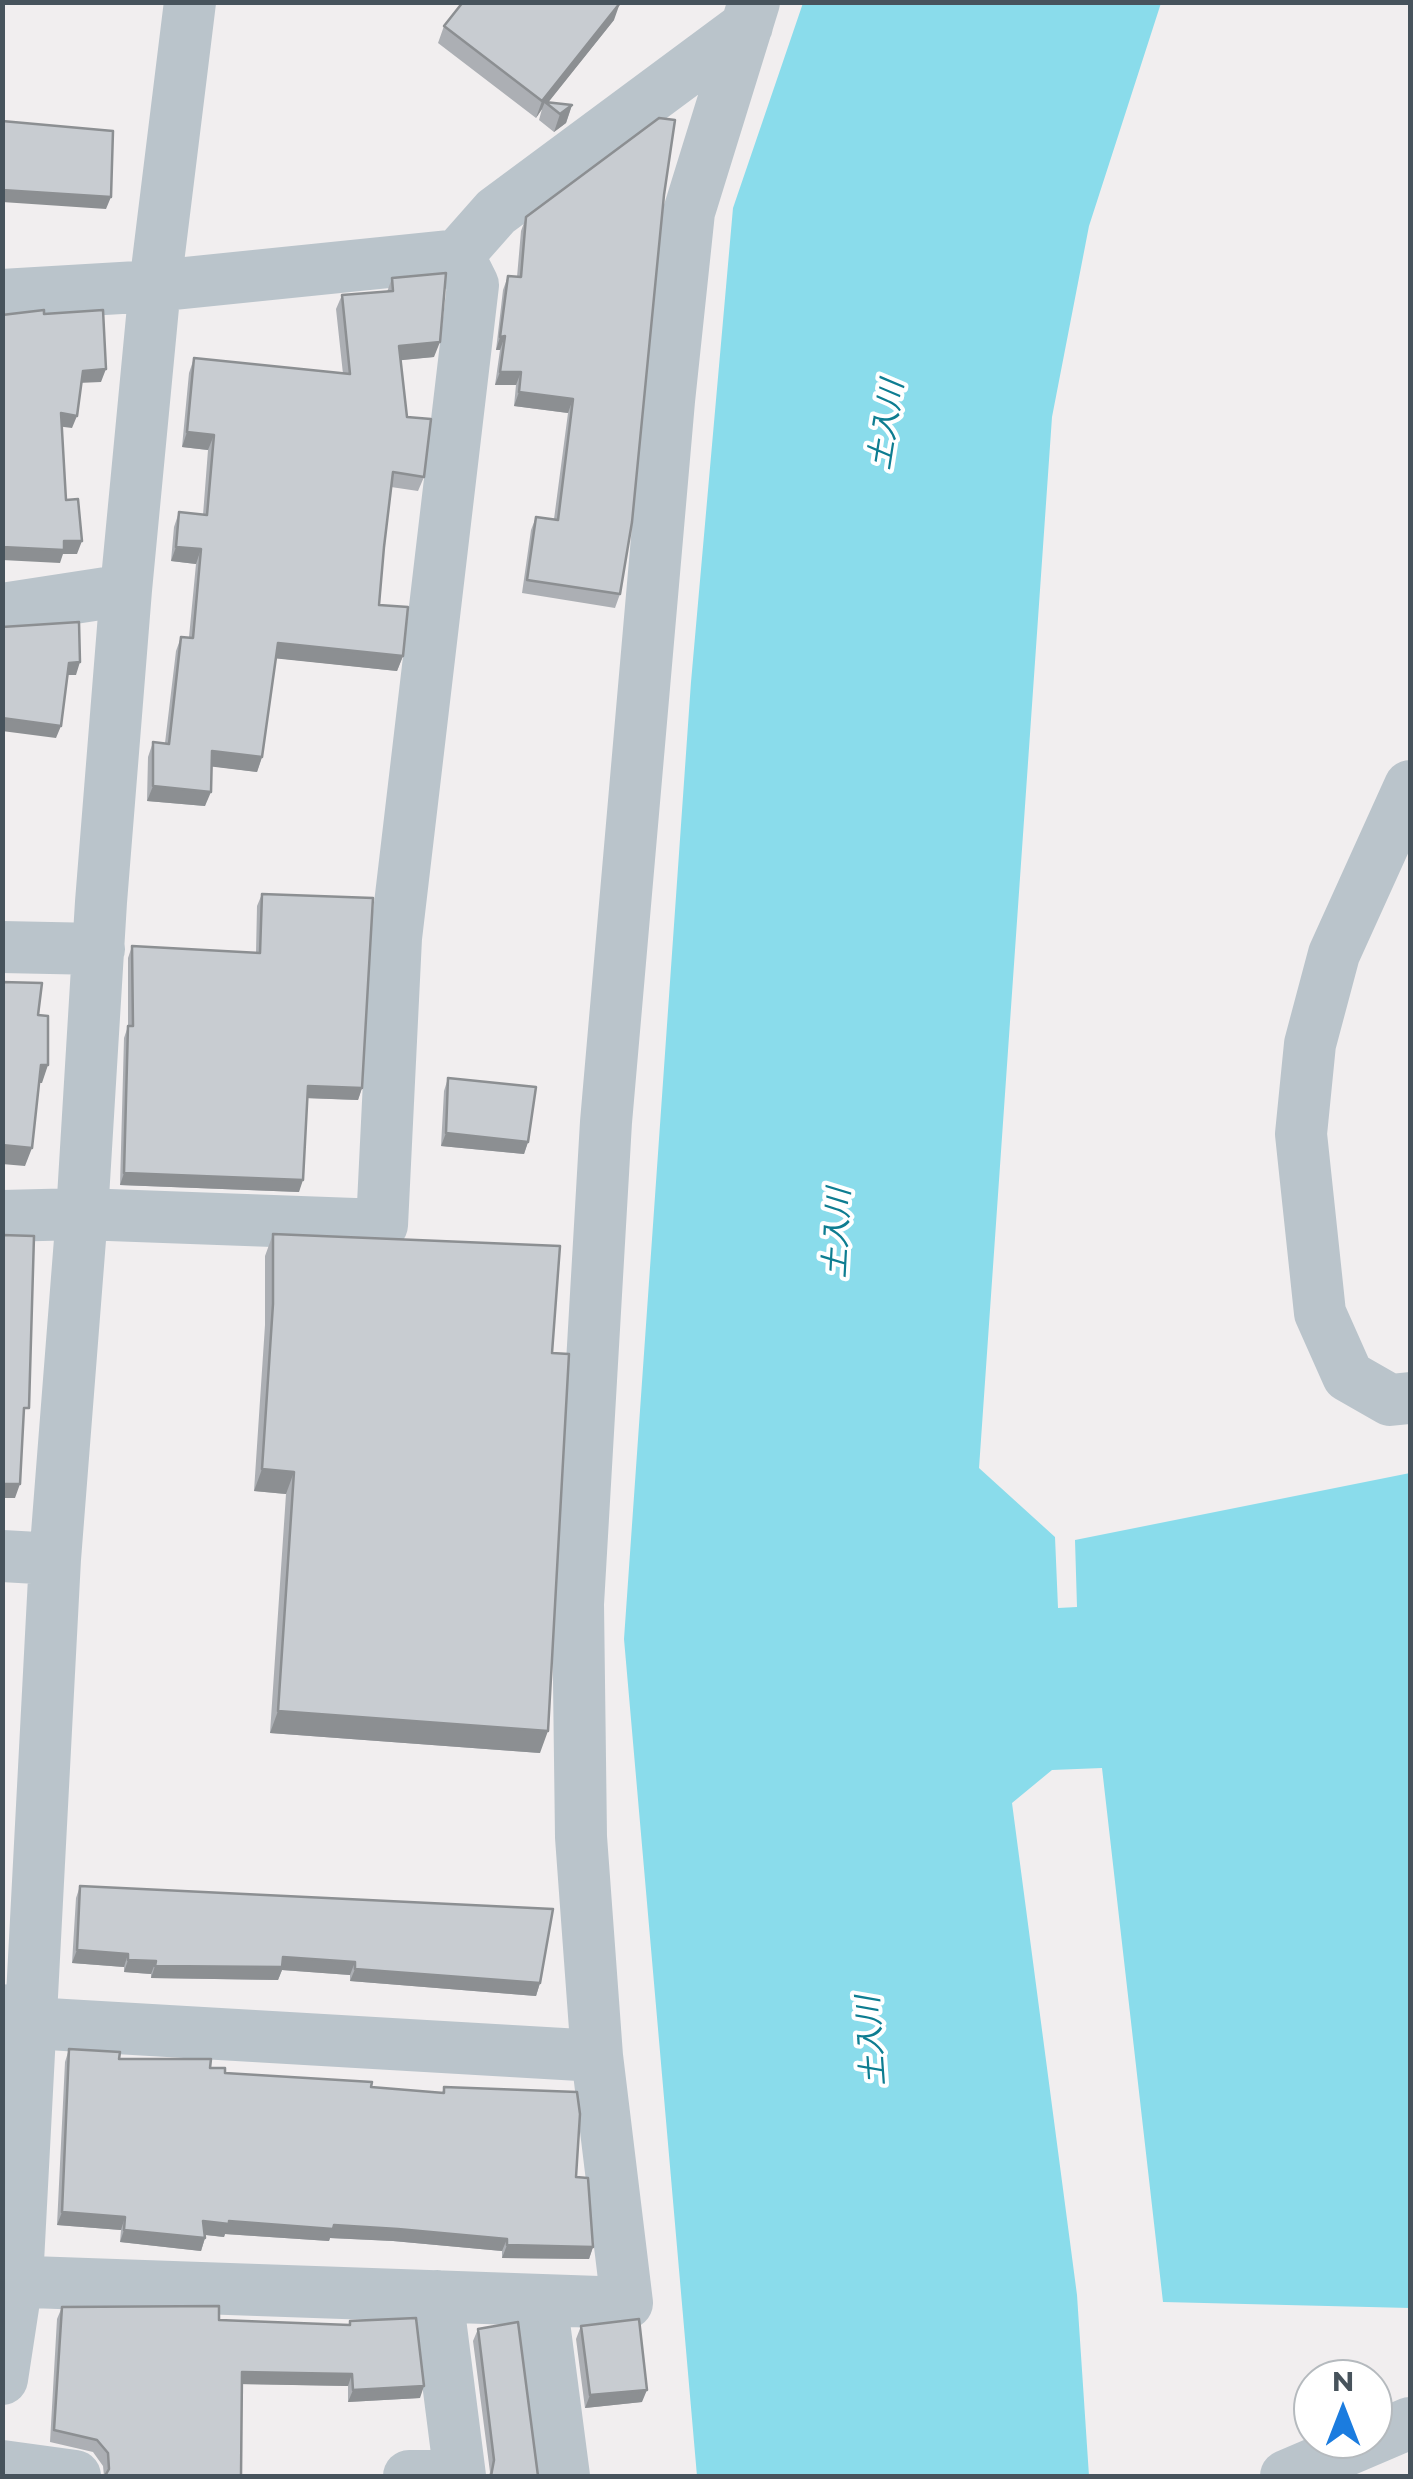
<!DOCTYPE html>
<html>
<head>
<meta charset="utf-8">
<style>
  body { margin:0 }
  #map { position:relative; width:1413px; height:2479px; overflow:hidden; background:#f1eeef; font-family:Montserrat,sans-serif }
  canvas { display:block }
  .frame { position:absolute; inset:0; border:5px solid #47535c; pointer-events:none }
  .north { position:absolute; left:1293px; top:2359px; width:100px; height:100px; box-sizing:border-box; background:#fff; border:2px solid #b5babe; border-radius:50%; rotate:0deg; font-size:28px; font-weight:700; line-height:40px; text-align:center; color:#47535c }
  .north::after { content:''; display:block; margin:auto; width:35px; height:45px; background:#1b7cdf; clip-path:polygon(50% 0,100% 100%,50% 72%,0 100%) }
</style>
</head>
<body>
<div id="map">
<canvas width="1413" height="2479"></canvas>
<div class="frame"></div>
<div class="north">N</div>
</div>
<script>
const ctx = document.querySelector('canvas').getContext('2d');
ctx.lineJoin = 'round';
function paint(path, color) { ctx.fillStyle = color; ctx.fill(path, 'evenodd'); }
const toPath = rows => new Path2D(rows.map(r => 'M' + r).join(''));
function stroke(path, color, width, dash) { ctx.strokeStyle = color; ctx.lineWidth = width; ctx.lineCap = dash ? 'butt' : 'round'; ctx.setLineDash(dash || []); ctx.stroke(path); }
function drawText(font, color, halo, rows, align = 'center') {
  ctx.font = font + ' Montserrat,"Noto Sans JP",sans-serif'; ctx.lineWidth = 8; ctx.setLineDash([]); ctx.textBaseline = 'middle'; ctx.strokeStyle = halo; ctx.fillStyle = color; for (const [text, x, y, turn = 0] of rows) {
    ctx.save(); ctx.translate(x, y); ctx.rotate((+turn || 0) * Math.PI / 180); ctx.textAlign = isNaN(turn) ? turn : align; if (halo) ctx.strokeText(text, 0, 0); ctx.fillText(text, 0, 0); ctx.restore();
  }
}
paint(toPath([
  [803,3,1161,3,1089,226,1052,417,979,1468,1055,1537,1058,1608,1077,1607,1075,1540,1410,1473,1410,2308,1163,2302,1102,1768,1052,1770,1012,1803,1077,2295,1089,2476,697,2476,624,1639,691,682,733,208]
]), '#8adceb');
stroke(toPath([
  [458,255,496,212,747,26],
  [2,295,155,286,458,255,473,285,396,938,382,1225,82,1214,2,1216],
  [2,609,126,590],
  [1410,786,1334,954,1310,1044,1301,1134,1320,1313,1348,1376,1390,1400,1410,1398],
  [2,947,99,949],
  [2,1556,55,1559],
  [2,2010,31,2023,597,2056],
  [2,2281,627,2303,597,2056,581,1837,578,1604,606,1122,669,401,689,212,754,2],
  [541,2300,564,2476],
  [2,2379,17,2281,55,1559,82,1214,101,902,126,590,155,286,190,2],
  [2,2466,75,2476],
  [409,2476,460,2476,437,2296],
  [1286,2476,1410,2423]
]), '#bac4cb', 52);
paint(toPath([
  [614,20,548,102,572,105,566,123,554,132,539,120,542,109,536,118,438,43,444,26],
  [664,195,620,594,615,608,522,593,531,530,536,517,554,519,568,413,514,406,516,385,495,385,500,350,496,350,503,290,508,276,517,277,521,231,526,217],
  [392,278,434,357,400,360,407,417,424,477,418,491,391,487,384,547,379,605,403,656,397,671,276,658,262,757,257,772,211,766,205,806,147,801,148,757,153,742,165,743,176,651,181,637,189,637,196,564,171,561,174,527,179,512,203,515,208,450,182,447,189,373,194,358,343,374,336,309,342,295,387,292],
  [262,894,362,1088,358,1100,307,1098,299,1192,120,1185,124,1038,128,1026,128,958,132,946,256,953,257,906],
  [448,1078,528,1142,524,1154,441,1146,444,1091],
  [273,1234,540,1753,270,1733,286,1494,254,1491,265,1325,265,1256],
  [80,1886,540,1983,536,1996,350,1981,350,1975,282,1970,278,1980,151,1978,151,1974,124,1972,124,1967,72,1963,76,1898],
  [69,2049,119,2059,210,2068,225,2073,442,2093,444,2087,576,2177,593,2247,589,2259,502,2258,502,2251,393,2241,330,2238,329,2241,225,2234,224,2237,205,2235,205,2238,201,2251,120,2242,121,2230,57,2225,65,2062],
  [62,2307,219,2320,349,2325,350,2321,420,2398,348,2402,348,2386,242,2384,241,2476,104,2476,103,2466,93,2452,50,2442,57,2319],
  [581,2326,642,2402,585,2408,576,2339],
  [478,2329,538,2476,489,2476,490,2472,473,2341]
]), '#acafb4');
paint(toPath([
  [620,3,614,20,547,104,545,102,542,109,536,118,542,101],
  [572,105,566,123,554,132,560,114],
  [2,190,111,197,106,209,2,202],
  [505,336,500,350,496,350,500,337],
  [440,342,434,357,393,361,399,346],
  [106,369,101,382,78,383,83,371],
  [500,372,521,372,516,385,495,385],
  [519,392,573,399,568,413,514,406],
  [61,413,77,416,72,428,56,426],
  [187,432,214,435,208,450,182,447],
  [64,541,82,541,77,554,63,554,60,563,2,560,2,547],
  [176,547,201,549,196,564,171,561],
  [278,643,403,656,397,671,272,658],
  [80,662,76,675,64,675,69,663],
  [2,718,61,726,56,738,2,731],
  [212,751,262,757,257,772,207,766],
  [153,786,211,792,205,806,147,801],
  [41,1065,48,1065,42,1083,34,1083],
  [308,1086,362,1088,358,1100,304,1098],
  [446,1133,528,1142,524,1154,441,1146],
  [2,1145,32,1148,25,1166,2,1164],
  [124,1173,303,1180,299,1192,120,1185],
  [262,1469,294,1472,286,1494,254,1491],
  [2,1484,20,1484,15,1498,2,1498],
  [278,1711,548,1731,540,1753,270,1733],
  [77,1950,128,1954,124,1967,72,1963],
  [283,1957,355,1962,350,1975,282,1970,278,1980,151,1978,155,1966],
  [128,1960,156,1961,151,1974,124,1972],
  [355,1969,540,1983,536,1996,350,1981],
  [62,2212,125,2217,121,2230,57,2225],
  [203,2221,334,2225,398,2229,507,2239,502,2251,393,2241,330,2238,329,2241,225,2234,224,2237,198,2234],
  [124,2230,205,2238,201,2251,120,2242],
  [507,2245,593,2247,589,2259,502,2258],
  [242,2372,352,2374,348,2386,237,2384],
  [424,2386,420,2398,348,2402,353,2390],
  [647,2390,642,2402,585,2408,590,2395]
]), '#8c8f92');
const building = toPath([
  [463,2,619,2,620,3,542,101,444,26,463,2],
  [545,102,572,105,560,114,545,102],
  [659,118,675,120,664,195,632,522,620,594,527,580,536,517,558,520,573,399,519,392,521,372,500,372,505,336,500,337,508,276,521,277,526,217,659,118],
  [2,121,113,131,111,197,2,190,2,121],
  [446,273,440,342,399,346,407,417,431,419,424,477,393,472,384,547,379,605,408,607,403,656,278,643,262,757,212,751,211,792,153,786,153,742,169,744,181,637,193,638,201,549,176,547,179,512,207,515,214,435,187,432,194,358,350,374,342,295,393,291,392,278,446,273],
  [44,310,44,314,103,310,106,369,83,371,77,416,61,413,66,500,78,499,82,541,64,541,64,550,2,547,2,315,44,310],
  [79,622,80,662,69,663,61,726,2,718,2,627,79,622],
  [262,894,373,898,362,1088,308,1086,303,1180,124,1173,128,1026,133,1026,132,946,260,953,262,894],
  [2,982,42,983,38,1015,48,1016,48,1065,41,1065,32,1148,2,1145,2,982],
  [448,1078,536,1087,528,1142,446,1133,448,1078],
  [273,1234,560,1246,552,1353,569,1354,548,1731,278,1711,294,1472,262,1469,273,1304,273,1234],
  [2,1235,34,1236,29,1408,24,1408,20,1484,2,1484,2,1235],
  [80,1886,553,1909,540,1983,355,1969,355,1962,283,1957,282,1967,155,1966,156,1961,128,1960,128,1954,77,1950,80,1886],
  [69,2049,120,2052,119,2059,211,2059,210,2068,225,2068,225,2073,372,2082,371,2087,444,2093,444,2087,577,2092,580,2114,576,2177,588,2178,593,2247,507,2245,507,2239,398,2229,334,2225,333,2229,229,2221,229,2224,203,2221,205,2238,124,2230,125,2217,62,2212,69,2049],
  [219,2306,219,2320,350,2325,350,2321,416,2318,424,2386,353,2390,352,2374,242,2372,241,2476,105,2476,109,2469,108,2453,97,2440,54,2430,62,2307,219,2306],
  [639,2319,647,2390,590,2395,581,2326,639,2319],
  [518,2322,538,2476,491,2476,494,2460,478,2329,518,2322]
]);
paint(building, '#c8ccd1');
stroke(building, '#8c8f92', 2.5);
drawText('italic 30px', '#0e7d91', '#fff', [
  ["土入川",887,425,-81],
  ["土入川",838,1233,-87],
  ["土入川",872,2041,-94]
]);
</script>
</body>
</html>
